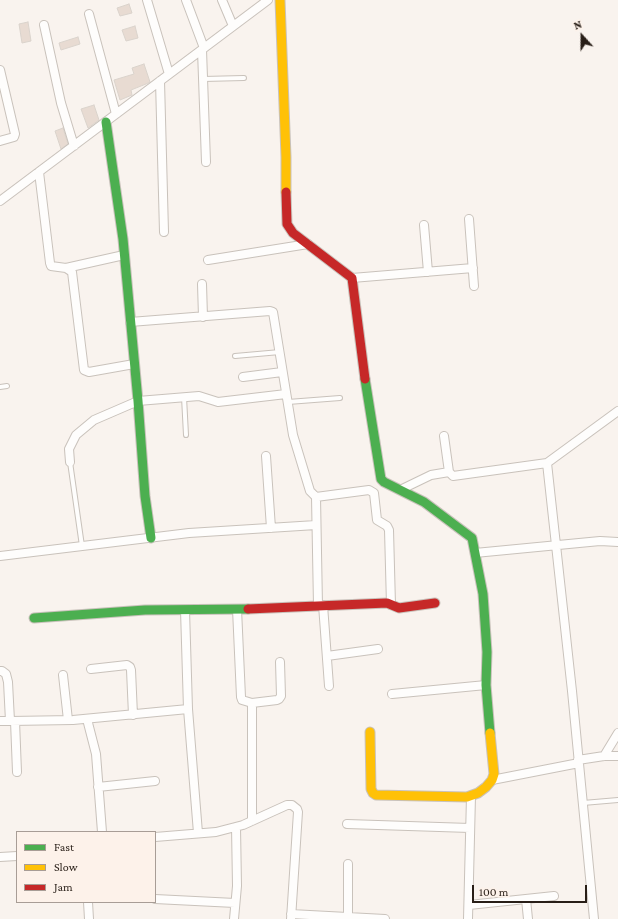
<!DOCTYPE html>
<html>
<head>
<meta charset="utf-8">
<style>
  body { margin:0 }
  #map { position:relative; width:618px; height:919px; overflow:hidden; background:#f9f3ee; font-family:"Crimson Pro",serif }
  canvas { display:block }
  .legend { position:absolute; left:16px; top:831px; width:140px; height:72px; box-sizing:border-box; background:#fdf2ea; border:1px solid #a89d96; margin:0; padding:5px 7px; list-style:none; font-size:12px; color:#281e17 }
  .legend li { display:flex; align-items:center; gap:8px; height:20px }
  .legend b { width:20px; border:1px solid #a89d96 }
  .north { position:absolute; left:562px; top:16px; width:40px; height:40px; -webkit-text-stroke:3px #fdf2ea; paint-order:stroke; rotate:339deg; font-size:11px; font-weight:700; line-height:16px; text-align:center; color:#281e17 }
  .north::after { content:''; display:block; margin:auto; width:14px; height:18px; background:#281e17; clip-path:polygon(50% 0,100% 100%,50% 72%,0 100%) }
  .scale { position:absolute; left:472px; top:885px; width:115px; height:18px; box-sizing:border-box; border:2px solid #281e17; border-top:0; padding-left:5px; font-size:12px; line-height:14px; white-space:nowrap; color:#281e17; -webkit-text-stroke:3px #fdf2ea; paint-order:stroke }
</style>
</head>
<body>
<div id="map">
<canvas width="618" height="919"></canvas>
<ul class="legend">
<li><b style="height:5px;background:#4caf50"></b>Fast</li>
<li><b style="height:5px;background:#ffc107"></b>Slow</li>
<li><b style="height:5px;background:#c62828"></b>Jam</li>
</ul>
<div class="north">N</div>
<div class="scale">100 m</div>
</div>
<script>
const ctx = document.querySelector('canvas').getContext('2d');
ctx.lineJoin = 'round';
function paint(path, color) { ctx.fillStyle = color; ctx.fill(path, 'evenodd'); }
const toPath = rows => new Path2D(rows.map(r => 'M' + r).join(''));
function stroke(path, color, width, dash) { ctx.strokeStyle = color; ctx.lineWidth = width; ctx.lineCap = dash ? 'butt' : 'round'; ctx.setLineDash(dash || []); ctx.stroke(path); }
const building = toPath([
  [129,4,132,13,120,16,117,8,129,4],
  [28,22,31,41,22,43,19,24,28,22],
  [135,26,138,38,126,41,122,30,135,26],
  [78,37,80,44,61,50,59,43,78,37],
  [144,64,150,82,146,84,131,90,132,95,120,100,114,80,134,74,132,68,144,64],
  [94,105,99,120,88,128,81,109,94,105],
  [63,128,68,144,61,149,55,131,63,128]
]);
paint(building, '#e8dbd2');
stroke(building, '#dad3cc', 1);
const lane = toPath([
  [203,79,244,78],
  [235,356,280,352],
  [0,387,7,386],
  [184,397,186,435],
  [288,402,340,398],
  [70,462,82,546],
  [583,803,618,800]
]);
const street = toPath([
  [147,0,169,74],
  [186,0,204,48],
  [222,0,233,26],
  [89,14,116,114],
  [44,25,61,103,74,146],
  [202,50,206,162],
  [0,70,15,134,14,137,0,141],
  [160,81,164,232],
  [39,172,50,263,51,266,66,268,72,272,84,370,89,372,134,364],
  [0,201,268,0],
  [469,219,474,286],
  [424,225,428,272],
  [208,260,308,244],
  [66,268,124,255],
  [352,278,473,268],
  [202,284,203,317],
  [130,322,270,311,273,312,293,435,310,491,316,497,369,490,374,493,377,520,387,526,389,530,391,605],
  [243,377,282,372],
  [444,436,449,472,453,476,547,463,618,411],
  [266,456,271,528],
  [70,462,69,449,76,435,94,420,138,401,199,396,218,402,286,394],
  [547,463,572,691,594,919],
  [400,490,431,475,449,472],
  [316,497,318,606],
  [475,553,600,541,618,542],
  [0,556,189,533,316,525],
  [323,605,329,686],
  [237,609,241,697,242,700,252,703,277,700,279,699,281,696,280,662],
  [185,610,188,709,198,833],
  [327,656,378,649],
  [91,669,127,665,130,667,131,670,133,715],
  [0,671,2,671,6,674,8,682,10,721,0,721],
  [63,675,68,720],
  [392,694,486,685],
  [252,703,252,821],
  [87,719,96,754,102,832],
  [10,721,73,720,188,709],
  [15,721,17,772],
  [604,756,618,733],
  [578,760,604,756,618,756],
  [492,780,579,763],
  [98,787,155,781],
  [347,824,470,828],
  [155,837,216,832,243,825,287,805,292,805,297,809,298,812,291,919],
  [0,857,17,856],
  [155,899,235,903],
  [526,899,528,919],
  [88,902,89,919],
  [469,905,554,896],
  [291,914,385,919],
  [348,916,348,864],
  [234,919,237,886,236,827],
  [468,919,471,796]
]);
const fast = toPath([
  [106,122,123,239,138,401,145,496,151,538],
  [365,379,381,479,384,482,424,502,472,538,483,594,487,652,486,685,490,733],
  [34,618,145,610,248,609]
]);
const slow = toPath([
  [280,0,286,157,286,192],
  [370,732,371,789,373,793,376,795,467,797,478,793,486,787,492,780,494,774,490,733]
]);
const jam = toPath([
  [286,192,287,224,293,233,352,278,365,379],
  [248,609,387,603,399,608,435,603]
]);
stroke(lane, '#c9c2bb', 6);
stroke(street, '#c9c2bb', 10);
stroke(fast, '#c9c2bb', 11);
stroke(slow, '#c9c2bb', 11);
stroke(jam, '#c9c2bb', 11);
stroke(lane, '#fefdfc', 4);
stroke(street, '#fefdfc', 8);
stroke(fast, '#4caf50', 9);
stroke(slow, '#ffc107', 9);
stroke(jam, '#c62828', 9);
</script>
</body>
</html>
